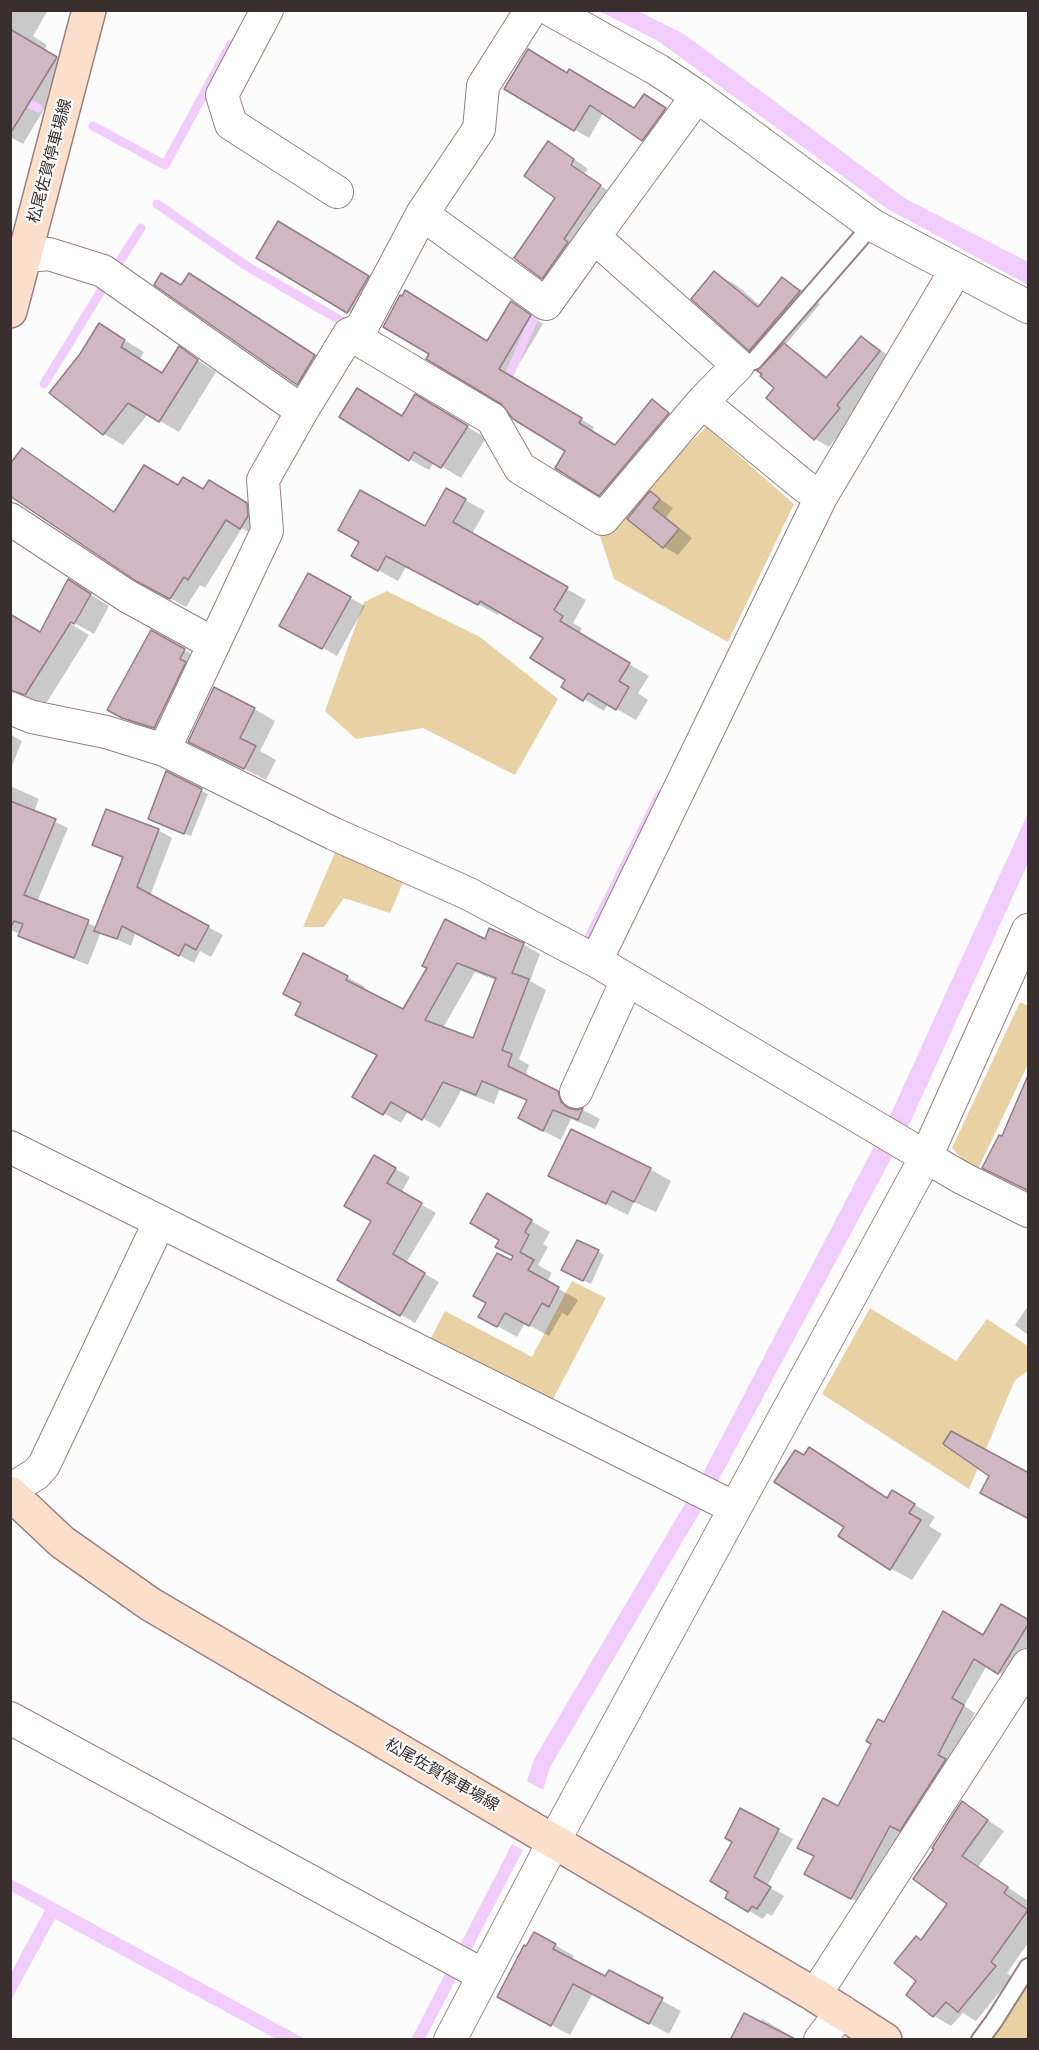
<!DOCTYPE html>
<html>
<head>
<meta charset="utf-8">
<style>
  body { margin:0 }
  #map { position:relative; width:1039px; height:2050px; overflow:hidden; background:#fcfcfc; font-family:Mulish,sans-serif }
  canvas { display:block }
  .frame { position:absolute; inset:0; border:12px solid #392f2e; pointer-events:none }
</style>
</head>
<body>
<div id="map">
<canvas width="1039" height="2050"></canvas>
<div class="frame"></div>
</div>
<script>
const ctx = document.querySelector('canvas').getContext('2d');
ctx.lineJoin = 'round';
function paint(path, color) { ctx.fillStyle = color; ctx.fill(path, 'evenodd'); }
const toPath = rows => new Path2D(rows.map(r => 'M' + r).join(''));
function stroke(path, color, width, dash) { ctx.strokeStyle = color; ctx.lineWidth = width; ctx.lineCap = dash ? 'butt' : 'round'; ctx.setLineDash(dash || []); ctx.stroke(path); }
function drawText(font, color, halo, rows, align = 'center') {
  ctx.font = font + ' Mulish,"Noto Sans JP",sans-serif'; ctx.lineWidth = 4.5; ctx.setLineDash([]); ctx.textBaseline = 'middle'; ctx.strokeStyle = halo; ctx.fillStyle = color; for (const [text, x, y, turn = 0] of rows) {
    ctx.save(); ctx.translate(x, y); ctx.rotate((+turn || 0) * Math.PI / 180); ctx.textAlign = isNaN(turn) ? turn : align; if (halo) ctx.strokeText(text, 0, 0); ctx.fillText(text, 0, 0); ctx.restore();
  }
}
paint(toPath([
  [706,427,794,504,728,642,614,579,599,533],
  [387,591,480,637,558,699,515,775,423,728,356,739,325,711,364,602],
  [337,848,405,878,390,913,344,898,324,927,303,927],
  [1020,1002,1028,1006,1028,1064,976,1173,952,1148],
  [572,1281,606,1298,552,1401,431,1338,445,1311,532,1357],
  [870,1308,956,1361,987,1319,1028,1346,1028,1371,1015,1380,969,1489,822,1394],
  [1028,1981,1028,2039,990,2039]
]), '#e8d2a4');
paint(toPath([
  [599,11,638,11,684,34,906,199,1028,262,1028,285,886,208,658,41],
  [1028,813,1028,863,908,1127,717,1483,550,1767,543,1790,527,1781,534,1759,702,1475,889,1118],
  [512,1844,523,1850,425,2039,411,2040],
  [11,1879,305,2039,276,2039,55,1919,11,2000,11,1973,45,1910,11,1891]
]), '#f1cdfe');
paint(toPath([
  [10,10,48,10,33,36,47,45,44,50,70,66,23,144,10,137],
  [567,75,634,110,658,104,679,117,657,147,604,112,589,138,506,89],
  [563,151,588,169,584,174,614,195,557,286,543,278,557,197],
  [300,235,389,289,369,324,258,258],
  [714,273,736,285,761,306,783,279,804,291,820,304,785,345,798,353,829,378,862,338,876,346,894,360,850,414,853,417,829,447,815,439,776,388,769,361,750,349],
  [203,283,328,364,311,392,297,384,182,287],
  [511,303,543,324,511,377,594,427,592,431,616,446,652,401,681,422,613,502,600,494,567,450,514,418,488,342],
  [119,337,144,352,140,359,163,374,179,348,216,372,179,432,148,414,123,445,104,434],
  [416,396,486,438,461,478,434,462,429,470,409,459,403,417],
  [23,450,115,513,178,487,204,491,225,490,262,514,256,536,242,528,205,588,200,585,186,607,137,579],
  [447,490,485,511,472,534,586,600,573,623,582,628,579,634,649,676,638,693,648,700,636,720,608,704,604,711,563,687,567,679,545,637,500,611,498,615,419,572,406,567,398,581,353,556,426,528],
  [651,493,673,508,666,517,692,538,678,555,664,547,629,518],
  [309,575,365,606,337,656,281,625],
  [69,581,109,606,94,634,71,621,71,624,89,635,45,705,31,701,10,689],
  [152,632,206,662,176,739,144,729,109,710],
  [254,709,275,721,260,751,276,760,266,780,190,741],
  [10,734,22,741,10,771],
  [167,773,208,794,191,836,156,822],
  [10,786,39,799,34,812,68,828,37,902,97,927,124,859,94,845,158,830,172,838,150,896,223,935,211,957,200,951,194,963,136,932,131,946,101,932,88,965,33,943,20,936,20,934,10,930],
  [485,941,523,944,540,954,530,981,546,990,519,1059,529,1065,525,1076,576,1103,578,1111,583,1110,600,1119,595,1129,571,1119,561,1140,537,1128,527,1101,499,1090,494,1104,461,1091,440,1128,409,1110,401,1123,355,1096,378,1056,315,1025,347,977,365,987,363,990,404,1011,428,968],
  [475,972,497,981,474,1040,443,1028],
  [374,1157,410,1177,401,1193,436,1213,406,1263,439,1282,415,1323,339,1279,373,1220],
  [650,1169,671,1181,656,1212,634,1202,628,1215,572,1187],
  [487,1195,550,1232,543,1244,548,1247,538,1265,552,1273,547,1282,578,1300,568,1316,562,1313,549,1336,525,1323,517,1337,480,1316,514,1256,501,1239],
  [598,1251,604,1255,591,1284,570,1274],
  [1028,1306,1028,1335,1015,1325],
  [888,1499,914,1504,935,1517,929,1526,942,1534,912,1580,890,1568,846,1527],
  [1028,1622,1028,1650,1011,1679,987,1665,964,1706,975,1713,949,1763,864,1905,818,1881,839,1808,885,1724,983,1637],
  [962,1803,1004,1831,978,1867,1028,1901,1028,1943,1007,1973,1012,1977,976,2021,963,2013,951,2026,934,2016,908,1994,918,1981,922,1941,949,1904,937,1849],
  [741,1810,793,1839,767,1886,784,1896,772,1916,767,1913,763,1919,749,1911,730,1891],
  [555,1945,574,1956,572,1960,606,1978,609,1972,681,2011,669,2034,593,1993,570,2035,518,2007],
  [762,2019,798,2040,732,2040,760,2023]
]), '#0003');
stroke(toPath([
  [18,98,38,108],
  [93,126,165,165,231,44],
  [157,204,245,265,350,326],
  [116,267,141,228],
  [44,384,104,286],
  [489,407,494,410,540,304],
  [589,937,660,794]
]), '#f1cdfe', 9);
const building = toPath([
  [10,29,57,57,10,134,10,29],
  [528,49,567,73,569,69,634,108,644,94,666,108,642,141,590,105,574,131,504,89,528,49],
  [548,141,574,159,571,165,601,185,564,239,568,242,542,279,514,258,555,198,524,176,548,141],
  [278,221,369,276,347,313,256,258,278,221],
  [714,271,758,307,782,277,800,291,749,351,691,299,714,271],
  [161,273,181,285,189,273,315,355,297,385,154,285,161,273],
  [405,290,487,341,511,301,531,315,499,369,582,418,579,423,615,445,652,399,669,413,599,496,555,468,565,451,513,419,501,404,426,359,429,354,383,327,400,295,402,296,405,290],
  [99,323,125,340,121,347,162,373,179,346,198,360,159,422,128,403,103,435,49,393,80,354,99,323],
  [861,336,880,351,837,405,840,408,814,440,766,398,774,388,760,376,762,374,757,371,784,343,826,378,861,336],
  [357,388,402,416,415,394,468,426,441,468,414,452,409,461,339,417,357,388],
  [22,448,114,512,144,465,178,485,183,477,203,489,209,480,247,503,248,516,240,529,226,520,188,580,184,577,170,599,136,581,10,496,10,464,22,448],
  [446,488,466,499,453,522,568,587,554,610,563,616,560,621,630,663,619,681,629,687,616,710,588,693,583,701,561,687,565,680,530,658,543,638,480,601,478,605,386,556,378,571,351,556,359,542,338,530,360,490,425,526,446,488],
  [650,491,660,499,653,508,679,529,663,548,627,519,650,491],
  [308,573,351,597,322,649,279,626,308,573],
  [68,579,91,594,74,624,71,622,25,695,10,690,10,614,40,632,68,579],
  [151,630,185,649,180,659,186,662,154,728,122,718,107,710,151,630],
  [214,687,255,708,240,738,256,746,244,769,188,742,214,687],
  [166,771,202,789,184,834,148,819,166,771],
  [10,801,56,819,24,895,89,920,74,958,18,936,23,924,14,921,12,925,10,925,10,801],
  [106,809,159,829,137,887,209,926,196,950,185,944,179,956,122,926,117,939,94,931,123,857,92,845,106,809],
  [445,919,485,939,489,928,524,943,512,973,529,979,502,1050,512,1054,508,1066,558,1091,561,1102,568,1108,577,1110,583,1108,578,1120,553,1110,543,1131,518,1118,527,1100,482,1081,476,1095,443,1082,422,1120,391,1102,383,1115,352,1097,377,1055,295,1015,301,1003,283,994,303,953,348,976,346,980,403,1009,427,968,422,966,445,919],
  [457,963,496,978,473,1038,425,1020,457,963],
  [1029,1073,1029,1191,982,1168,999,1135,1002,1136,1029,1073],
  [571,1129,651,1168,634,1202,612,1191,606,1204,548,1176,571,1129],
  [374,1155,396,1168,387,1183,422,1203,393,1254,425,1273,400,1316,337,1280,371,1221,344,1206,374,1155],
  [487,1193,532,1220,525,1232,529,1235,520,1252,534,1260,528,1270,559,1287,549,1307,542,1303,529,1326,505,1313,497,1327,478,1317,486,1303,473,1296,497,1253,511,1260,513,1256,495,1247,499,1240,470,1223,487,1193],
  [577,1240,599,1250,583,1281,561,1270,577,1240],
  [951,1431,1029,1473,1029,1519,980,1493,989,1476,943,1444,951,1431],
  [809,1447,887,1498,892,1490,915,1504,909,1513,921,1520,890,1570,838,1536,844,1527,774,1482,795,1450,804,1455,809,1447],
  [1001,1604,1029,1620,1029,1623,998,1674,974,1659,952,1698,964,1705,938,1755,946,1759,900,1831,890,1826,851,1899,804,1874,814,1856,797,1848,823,1798,838,1806,871,1744,866,1741,878,1719,884,1722,943,1611,983,1635,1001,1604],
  [962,1801,988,1820,962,1856,1008,1887,1004,1893,1028,1910,991,1962,996,1966,958,2012,946,2002,933,2017,906,1995,916,1981,894,1963,916,1936,921,1940,947,1904,913,1879,934,1849,932,1848,962,1801],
  [740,1808,779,1829,754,1877,771,1887,757,1909,752,1906,748,1912,725,1898,728,1892,710,1881,732,1842,725,1838,740,1808],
  [534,1932,556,1944,553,1949,605,1976,609,1970,663,1998,649,2024,573,1984,551,2026,497,1997,524,1945,526,1946,534,1932],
  [744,2013,797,2040,730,2040,744,2013]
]);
paint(building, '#d0b8c3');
stroke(building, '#927c86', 1.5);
const lane = toPath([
  [738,365,754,361,872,225],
  [980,2040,994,2021,1028,1967]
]);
const street = toPath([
  [267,10,222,95,231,124,337,192],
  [551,10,658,70,697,96,872,225,1028,307],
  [697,96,594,237,738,365,702,402],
  [422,214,546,304,594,237],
  [26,256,49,254,103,271,302,411],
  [349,334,492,419,520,468,603,519,702,402,804,486,821,497],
  [10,519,127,596,214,644],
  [10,708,32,717,106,732,164,750,334,834,467,893,596,961,926,1157,554,1841,450,2040],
  [164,750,267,531,263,480,302,411,349,334,361,329,422,214,479,129,483,86,531,10],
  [1028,930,926,1157,962,1178,1028,1211],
  [596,961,821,497,956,270],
  [576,1092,627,980],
  [10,1147,735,1508],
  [10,1490,36,1474,44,1465,159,1223],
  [10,1718,483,1975],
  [815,1995,1028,1665],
  [820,2040,842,2011]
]);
const secondary = toPath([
  [10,311,89,10],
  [10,1493,62,1542,150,1604,815,1995,885,2040]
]);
stroke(lane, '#987f7e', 20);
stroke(street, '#987f7e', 34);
stroke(secondary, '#987f7e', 36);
stroke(lane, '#fff', 16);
stroke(street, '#fff', 32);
stroke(secondary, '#fcdfcb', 33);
drawText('16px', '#392f2e', '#fcfcfc', [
  ["松尾佐賀停車場線",50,161,-75],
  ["松尾佐賀停車場線",442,1775,30]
]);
</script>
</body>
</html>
